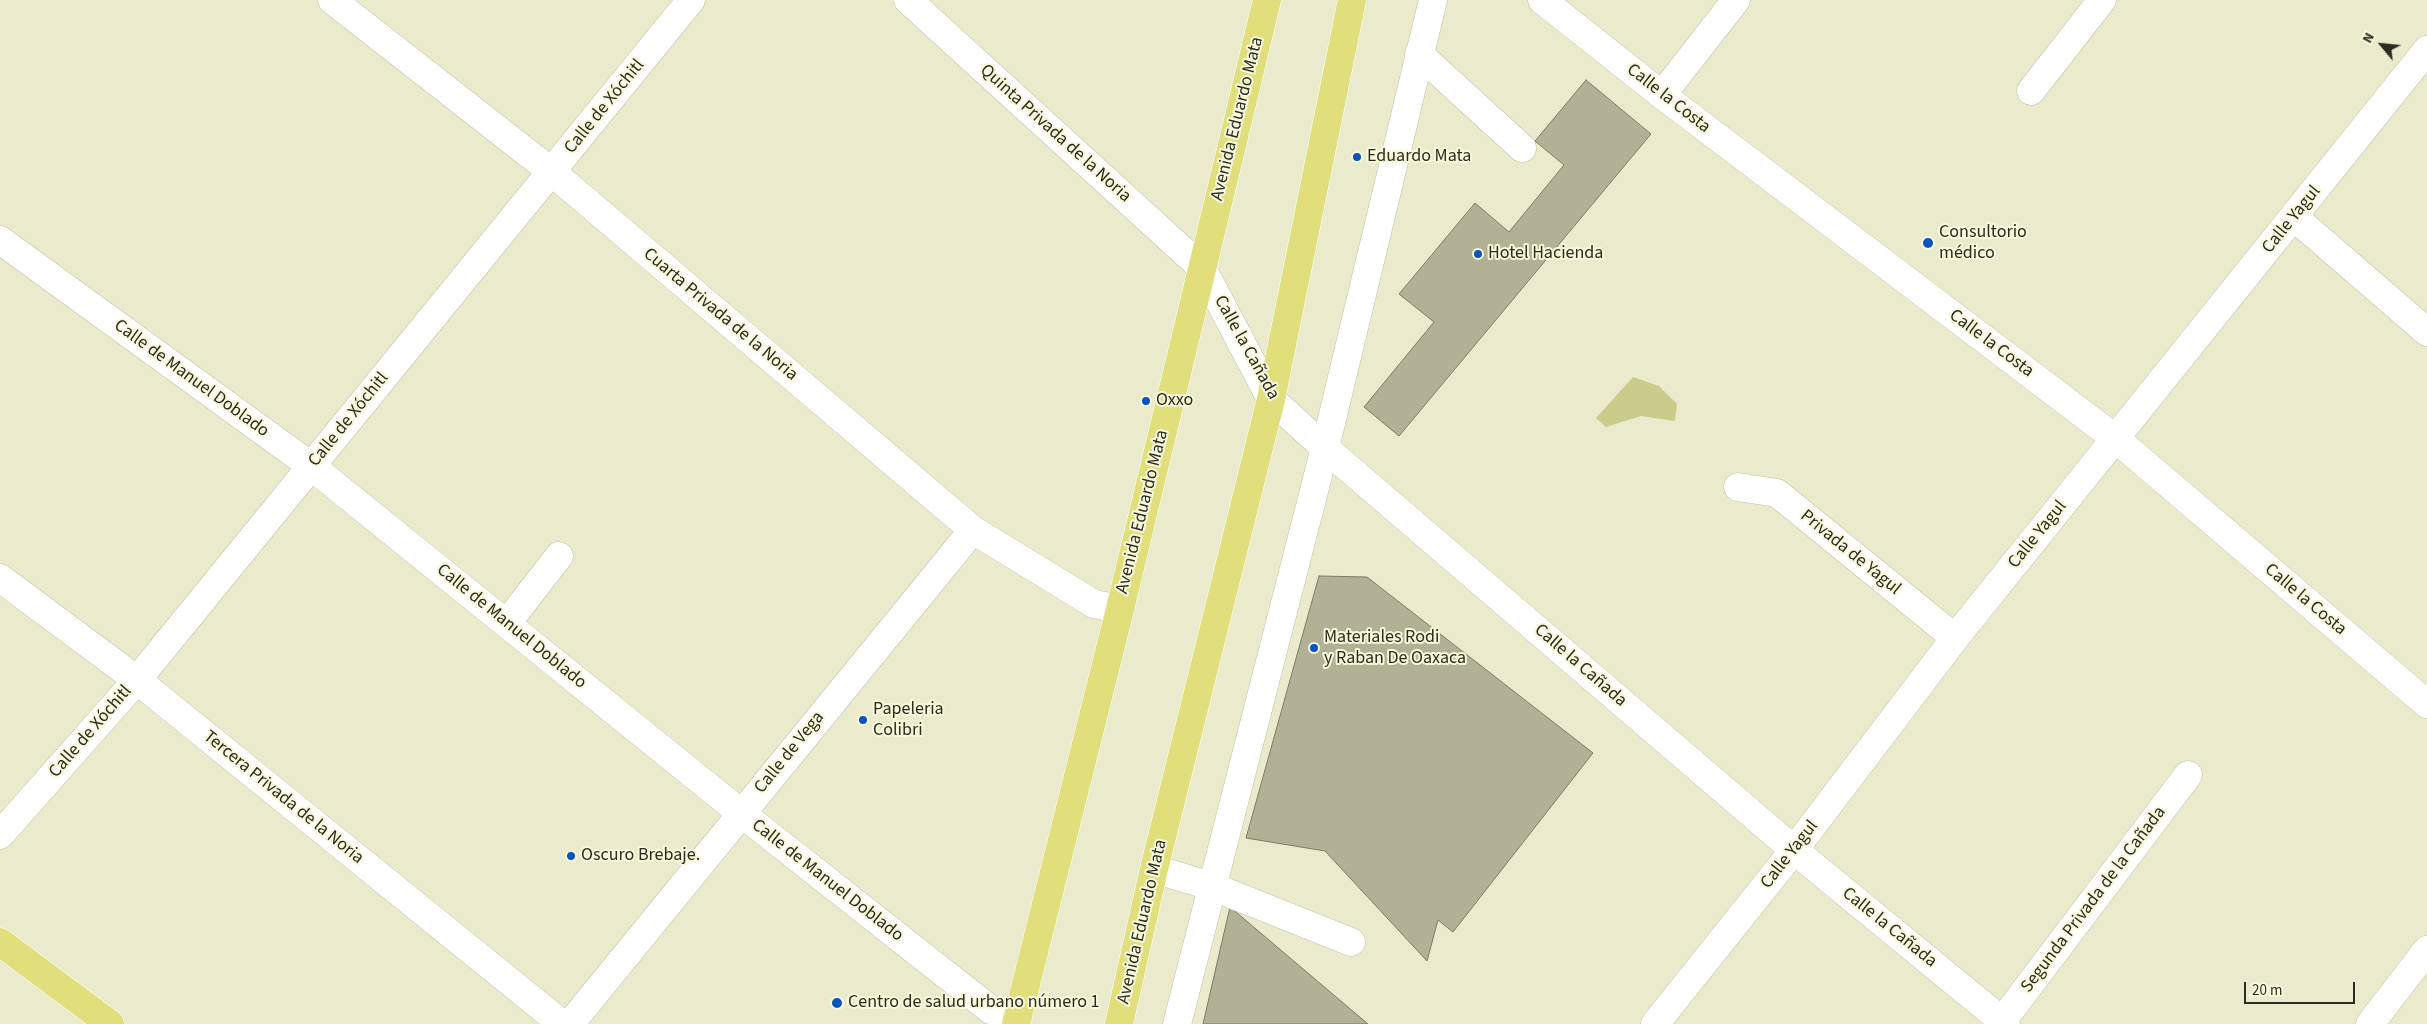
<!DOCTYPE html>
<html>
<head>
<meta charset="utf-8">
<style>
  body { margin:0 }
  #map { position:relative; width:2427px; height:1024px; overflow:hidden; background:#eaebcd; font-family:"Source Sans 3",sans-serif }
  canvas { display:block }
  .north { position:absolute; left:2357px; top:20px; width:50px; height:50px; -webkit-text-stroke:4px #f7f9da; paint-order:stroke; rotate:298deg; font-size:14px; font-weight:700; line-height:20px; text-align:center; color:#2b2b20 }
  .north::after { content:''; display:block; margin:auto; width:18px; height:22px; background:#2b2b20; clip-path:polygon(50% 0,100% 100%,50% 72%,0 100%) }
  .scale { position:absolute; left:2244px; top:982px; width:111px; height:22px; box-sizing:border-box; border:2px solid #2b2b20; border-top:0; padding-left:6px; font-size:15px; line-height:18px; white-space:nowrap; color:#2b2b20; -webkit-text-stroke:4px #f7f9da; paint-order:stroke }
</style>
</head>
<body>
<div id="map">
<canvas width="2427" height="1024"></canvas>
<div class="north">N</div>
<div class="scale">20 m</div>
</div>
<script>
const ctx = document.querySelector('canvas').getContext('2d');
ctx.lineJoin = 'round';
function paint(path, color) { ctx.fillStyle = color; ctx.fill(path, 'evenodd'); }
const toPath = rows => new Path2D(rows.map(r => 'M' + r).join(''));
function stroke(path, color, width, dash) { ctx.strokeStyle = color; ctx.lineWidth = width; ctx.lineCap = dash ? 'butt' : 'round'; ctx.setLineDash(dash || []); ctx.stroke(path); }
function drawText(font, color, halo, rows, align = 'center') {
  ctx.font = font + ' "Source Sans 3",sans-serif'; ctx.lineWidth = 4; ctx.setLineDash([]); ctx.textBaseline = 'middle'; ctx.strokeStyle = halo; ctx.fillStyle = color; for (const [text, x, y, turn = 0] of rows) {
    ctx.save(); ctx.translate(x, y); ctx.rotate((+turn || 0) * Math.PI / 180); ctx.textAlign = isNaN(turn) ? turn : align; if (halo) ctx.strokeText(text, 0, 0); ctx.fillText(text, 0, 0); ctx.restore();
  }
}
paint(toPath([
  [1633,377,1659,386,1677,404,1675,421,1641,416,1606,427,1596,418]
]), '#cacc8b');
const building = toPath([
  [1586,80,1651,134,1399,436,1364,407,1434,322,1399,294,1475,203,1509,232,1564,165,1535,141,1586,80],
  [1319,576,1367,577,1593,753,1453,932,1438,920,1427,961,1325,851,1246,838,1319,576],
  [1230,907,1368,1024,1203,1024,1230,907]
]);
paint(building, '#b0b195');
stroke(building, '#7b7c61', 1);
const minor = toPath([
  [332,0,552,172,973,530,1094,604,1120,609],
  [908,0,1202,268,1271,399,1325,448,1794,850,2006,1024],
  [1542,0,1662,95,2116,439,2427,704],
  [1419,54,1522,148],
  [2031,91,2102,0],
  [1662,95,1736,0],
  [2294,217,2427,332],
  [0,240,311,466,741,813,991,1010,1017,1019],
  [1738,487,1777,493,1955,638],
  [0,578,137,680,562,1024],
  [507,623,559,556],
  [0,835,137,680,691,0],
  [1154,869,1211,886,1351,942],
  [570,1024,973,530],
  [1177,1024,1325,448,1433,0],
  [1655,1024,1794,850,1955,638,2427,50],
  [2000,1024,2188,775],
  [2370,1024,2427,950]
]);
const major = toPath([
  [0,942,110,1024],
  [1016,1024,1120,609,1267,0],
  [1119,1024,1154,869,1271,399,1352,0]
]);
stroke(minor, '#c0c1a4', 29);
stroke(major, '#fff', 29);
stroke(minor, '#fff', 28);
stroke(major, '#e0df7c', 28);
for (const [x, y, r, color] of [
  [1357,157,5,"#0954be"],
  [1928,243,6,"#0954be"],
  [1478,254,5,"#0954be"],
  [1146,401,5,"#0954be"],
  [1314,648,5,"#0954be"],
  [863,720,5,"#0954be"],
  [571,856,5,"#0954be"],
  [837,1003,6,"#0954be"]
]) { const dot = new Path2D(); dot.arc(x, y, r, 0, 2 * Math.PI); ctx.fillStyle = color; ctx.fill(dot); stroke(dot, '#f7f9da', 2); }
drawText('18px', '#2b2b20', '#f7f9da', [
  ["Calle la Costa",1668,99,38],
  ["Calle de Xóchitl",605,107,-51],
  ["Avenida Eduardo Mata",1238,119,-76],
  ["Quinta Privada de la Noria",1055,134,42],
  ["Calle Yagul",2292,220,-51],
  ["Cuarta Privada de la Noria",720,315,40],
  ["Calle la Costa",1991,344,37],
  ["Calle la Cañada",1246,348,61],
  ["Calle de Manuel Doblado",191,379,36],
  ["Calle de Xóchitl",349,420,-51],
  ["Avenida Eduardo Mata",1143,512,-76],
  ["Calle Yagul",2038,535,-51],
  ["Privada de Yagul",1850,553,39],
  ["Calle la Costa",2305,600,40],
  ["Calle de Manuel Doblado",511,627,39],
  ["Calle la Cañada",1580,666,41],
  ["Calle de Xóchitl",91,732,-49],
  ["Calle de Vega",790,753,-51],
  ["Tercera Privada de la Noria",283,798,39],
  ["Calle Yagul",1790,855,-52],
  ["Calle de Manuel Doblado",827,881,38],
  ["Segunda Privada de la Cañada",2094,900,-53],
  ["Avenida Eduardo Mata",1143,922,-77],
  ["Calle la Cañada",1889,928,39]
]);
drawText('18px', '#2b2b20', '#f7f9da', [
  ["Eduardo Mata",1367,157],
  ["Consultorio",1939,233],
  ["médico",1939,254],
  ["Hotel Hacienda",1488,254],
  ["Oxxo",1156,401],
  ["Materiales Rodi",1324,638],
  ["y Raban De Oaxaca",1324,659],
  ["Papeleria",873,710],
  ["Colibri",873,731],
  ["Oscuro Brebaje.",581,856],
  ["Centro de salud urbano número 1",848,1003]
], 'left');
</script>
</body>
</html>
